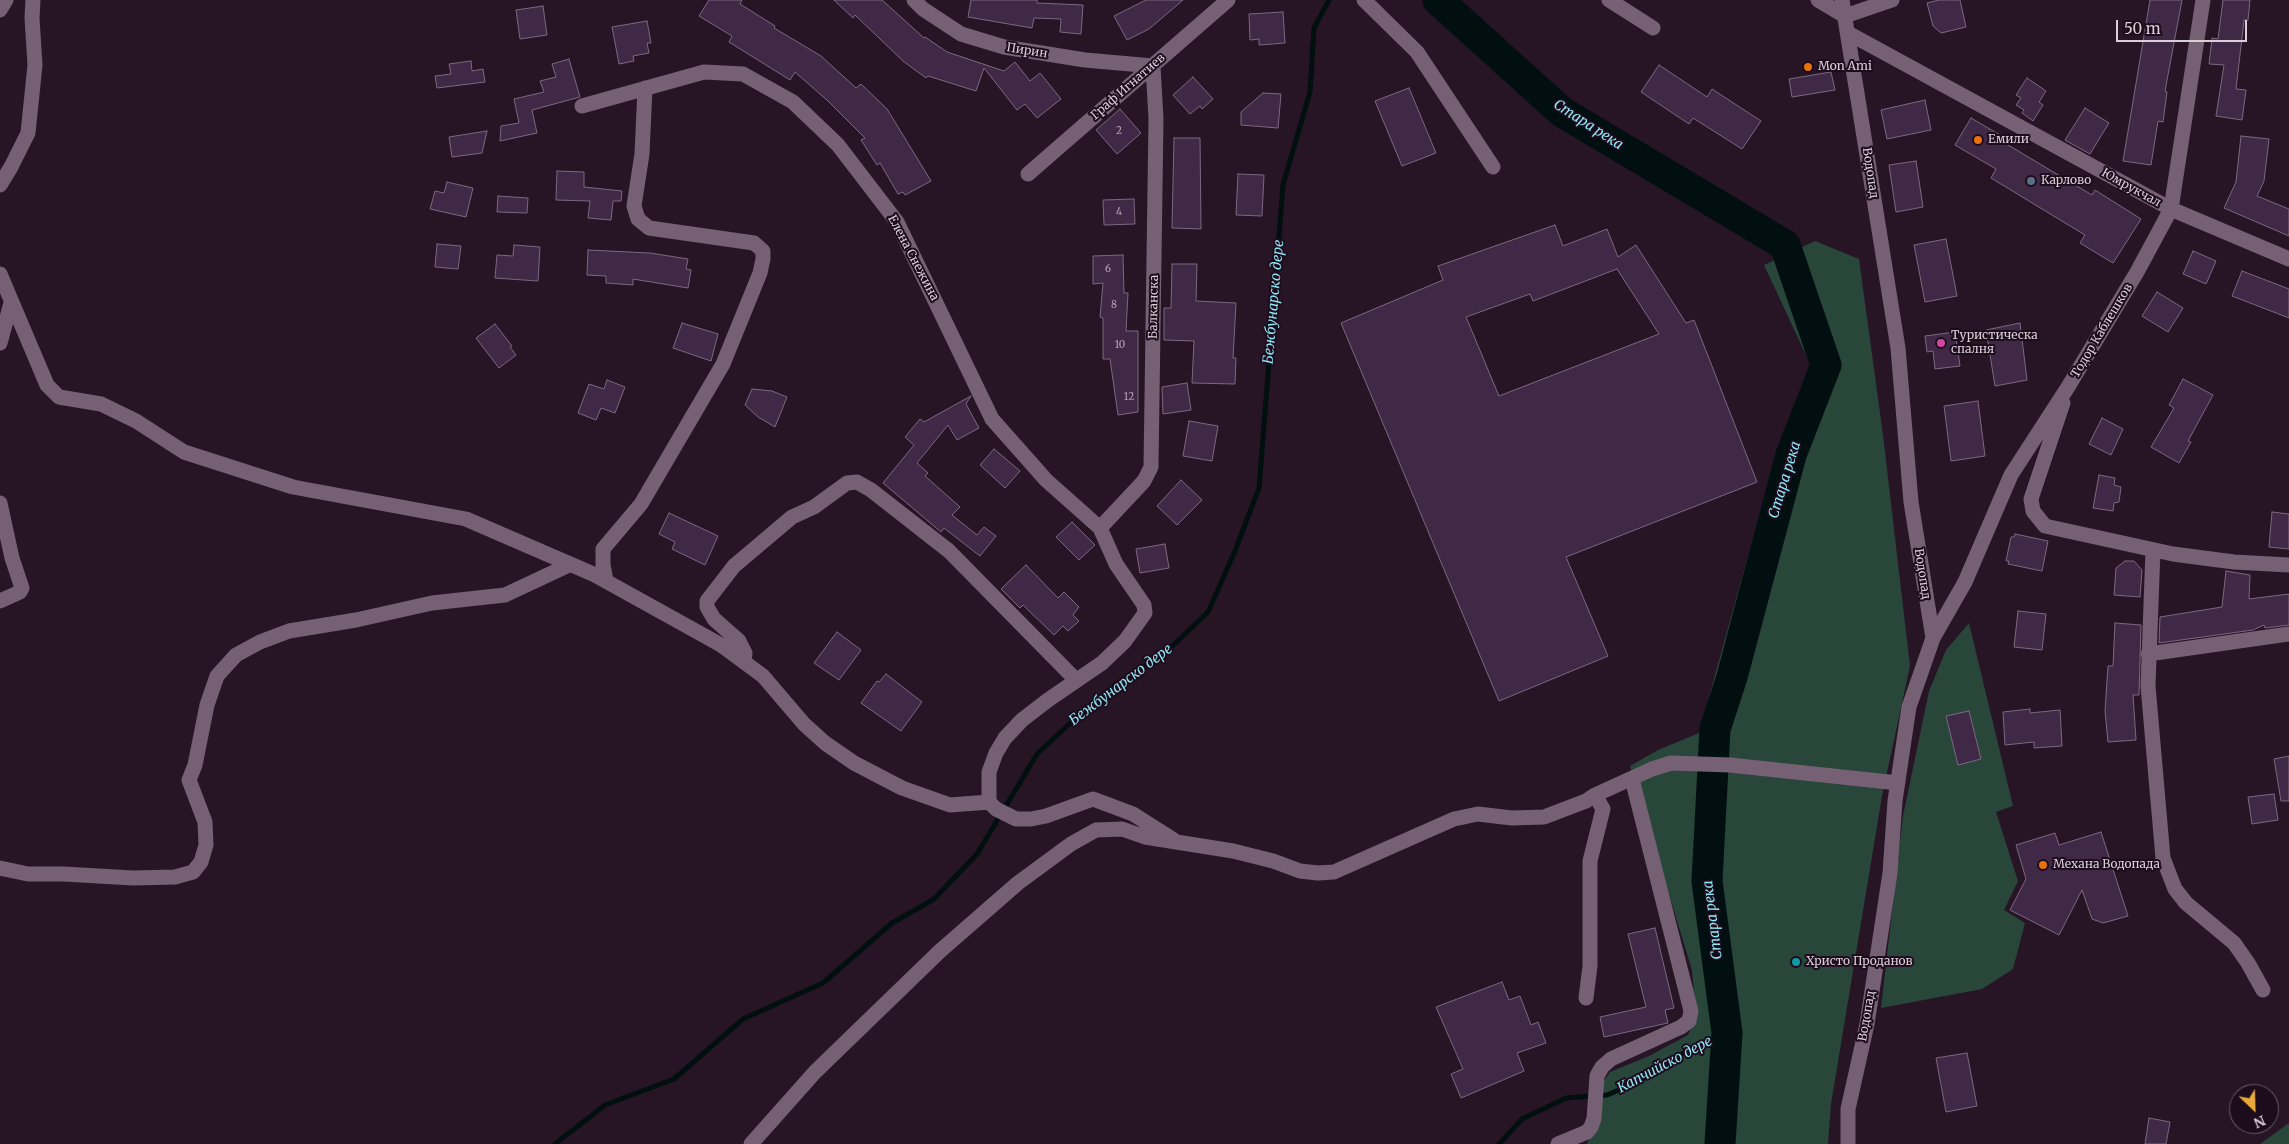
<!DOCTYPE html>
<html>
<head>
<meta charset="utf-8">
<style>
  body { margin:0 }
  #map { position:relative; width:2289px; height:1144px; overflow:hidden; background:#271526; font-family:Merriweather,serif }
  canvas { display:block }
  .north { position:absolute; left:2229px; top:1084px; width:50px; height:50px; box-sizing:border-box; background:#1d0c1c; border:1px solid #695a68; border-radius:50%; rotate:156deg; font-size:14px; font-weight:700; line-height:20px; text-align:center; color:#daced9 }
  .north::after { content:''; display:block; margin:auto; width:18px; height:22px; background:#eaaa39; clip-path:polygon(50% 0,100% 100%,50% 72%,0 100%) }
  .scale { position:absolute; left:2116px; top:20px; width:131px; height:22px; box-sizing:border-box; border:2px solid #daced9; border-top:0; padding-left:6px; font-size:15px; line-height:18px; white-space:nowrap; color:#daced9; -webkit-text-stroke:4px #1d0c1c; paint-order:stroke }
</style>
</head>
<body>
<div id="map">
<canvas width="2289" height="1144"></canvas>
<div class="north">N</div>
<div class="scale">50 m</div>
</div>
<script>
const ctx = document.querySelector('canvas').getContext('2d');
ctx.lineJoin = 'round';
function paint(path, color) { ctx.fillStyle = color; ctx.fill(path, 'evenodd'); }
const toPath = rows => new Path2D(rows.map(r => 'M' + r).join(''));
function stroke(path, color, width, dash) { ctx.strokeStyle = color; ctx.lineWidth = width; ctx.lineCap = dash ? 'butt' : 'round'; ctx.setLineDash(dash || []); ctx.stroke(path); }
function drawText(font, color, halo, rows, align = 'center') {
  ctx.font = font + ' Merriweather,serif'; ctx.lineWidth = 4; ctx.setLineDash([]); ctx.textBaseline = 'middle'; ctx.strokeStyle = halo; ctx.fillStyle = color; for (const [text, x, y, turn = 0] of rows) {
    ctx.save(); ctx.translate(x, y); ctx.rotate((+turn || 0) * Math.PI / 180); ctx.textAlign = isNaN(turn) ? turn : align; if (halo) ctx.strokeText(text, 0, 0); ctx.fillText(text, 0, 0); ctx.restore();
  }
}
paint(toPath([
  [1815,241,1859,259,1883,435,1910,666,1882,796,1831,1104,1828,1144,1587,1144,1591,1133,1593,1096,1610,1072,1649,1056,1688,1035,1696,1016,1692,970,1630,766,1658,750,1699,733,1775,458,1813,370,1764,265],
  [1969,623,2013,806,1996,812,2018,881,2004,910,2025,923,2013,969,1982,989,1881,1008,1903,816,1929,691,1946,650],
  [2289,1123,2289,1144,2260,1144]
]), '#29463a');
stroke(toPath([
  [555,1144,605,1105,674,1079,743,1019,823,983,892,923,934,899,977,854,1037,754,1081,713,1118,683,1165,653,1208,612,1235,551,1259,488,1283,185,1310,92,1314,28,1329,0],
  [1499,1144,1522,1119,1566,1098,1607,1095,1640,1081,1675,1057,1727,1033]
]), '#010f11', 5);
stroke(toPath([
  [1438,0,1562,112,1785,245,1826,365,1791,455,1732,677,1715,729,1707,881,1727,1033,1720,1144]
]), '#010f11', 31);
const building = toPath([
  [709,0,742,0,740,4,775,26,774,28,821,56,856,88,861,84,887,109,931,181,905,195,903,192,898,194,880,163,877,165,861,140,865,138,828,101,795,72,790,80,729,42,732,36,699,16,709,0],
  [834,0,882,0,924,38,925,37,947,52,1004,71,1015,62,1030,81,1040,73,1061,99,1037,118,1025,104,1017,110,984,68,976,91,928,76,926,78,903,61,855,15,853,18,834,0],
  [971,0,1037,0,1037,3,1083,5,1081,34,1060,32,1061,19,1034,18,1032,28,968,17,971,0],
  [1146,0,1183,0,1149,29,1127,40,1114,16,1146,0],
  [1939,0,1960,0,1966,27,1941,33,1933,26,1927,3,1939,0],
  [2150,0,2182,0,2165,91,2167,92,2163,122,2158,121,2151,165,2123,161,2150,0],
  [2223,0,2250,0,2248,20,2244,20,2236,89,2246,90,2242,120,2216,116,2224,65,2209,64,2212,38,2218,39,2223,0],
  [543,6,547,35,520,39,516,10,543,6],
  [1283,12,1285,43,1259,45,1259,39,1250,40,1249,14,1283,12],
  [647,21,651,43,647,43,649,53,633,56,634,61,619,64,612,27,647,21],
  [569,59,580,97,532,110,537,133,500,141,501,126,519,123,514,99,544,92,540,81,556,77,552,64,569,59],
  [471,61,472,71,483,69,485,82,437,88,435,76,451,74,449,64,471,61],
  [1659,65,1707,97,1712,89,1761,121,1742,149,1693,118,1689,124,1641,92,1659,65],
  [1831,72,1835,90,1792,97,1789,79,1831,72],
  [1193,77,1213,99,1202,109,1200,106,1190,114,1173,95,1193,77],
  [2027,78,2046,91,2039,102,2043,105,2033,121,2022,113,2024,110,2016,105,2021,98,2016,95,2027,78],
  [1409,88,1436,153,1402,166,1375,101,1409,88],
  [1263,93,1281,94,1278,128,1241,125,1241,112,1263,93],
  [1925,100,1931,130,1887,139,1881,110,1925,100],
  [2085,108,2109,123,2090,154,2065,140,2085,108],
  [1120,109,1141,133,1117,154,1096,130,1120,109],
  [1971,118,2000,135,1998,139,2092,195,2095,190,2141,219,2113,263,2080,243,2085,235,1991,178,1996,169,1955,145,1971,118],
  [487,131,482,153,452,157,449,137,487,131],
  [2241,136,2269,139,2264,181,2257,196,2289,209,2289,236,2224,208,2236,182,2241,136],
  [1174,138,1200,138,1201,229,1172,228,1174,138],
  [1916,161,1923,207,1896,212,1889,165,1916,161],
  [557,171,584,172,584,187,622,191,621,201,613,201,611,220,588,218,590,201,556,200,557,171],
  [1238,174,1264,175,1262,216,1236,215,1238,174],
  [447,182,473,188,466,217,430,209,435,191,444,193,447,182],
  [498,196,528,198,527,213,497,212,498,196],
  [1134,199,1135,224,1104,225,1103,200,1134,199],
  [1555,225,1563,246,1607,229,1618,257,1636,245,1686,323,1694,320,1757,482,1566,557,1608,656,1499,701,1341,323,1443,280,1438,266,1555,225],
  [1617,269,1659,334,1499,396,1466,317,1530,294,1533,301,1617,269],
  [1946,239,1957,296,1925,302,1914,245,1946,239],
  [437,244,461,246,458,269,435,267,437,244],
  [514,245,540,247,538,281,495,278,497,255,513,256,514,245],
  [588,250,650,253,688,259,686,269,691,270,688,288,633,279,633,285,606,283,606,276,587,275,588,250],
  [2193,251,2216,261,2206,284,2183,274,2193,251],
  [1123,255,1124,293,1128,293,1126,331,1138,331,1138,412,1118,415,1110,359,1103,359,1103,318,1100,317,1103,283,1093,284,1093,256,1123,255],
  [1172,264,1197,264,1196,301,1236,303,1233,358,1236,358,1235,384,1192,383,1194,341,1164,340,1164,308,1171,308,1172,264],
  [2242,271,2289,289,2289,318,2232,296,2242,271],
  [2157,292,2183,308,2168,332,2142,316,2157,292],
  [682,323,718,334,711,361,673,348,682,323],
  [2020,323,2027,380,1995,386,1986,330,2020,323],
  [495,324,512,346,510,347,516,355,499,368,476,338,495,324],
  [1955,332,1960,366,1935,369,1933,351,1927,352,1925,336,1955,332],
  [2183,379,2213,395,2188,441,2191,442,2179,463,2151,447,2174,408,2169,405,2183,379],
  [607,380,625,387,615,413,601,408,596,420,578,413,589,384,604,389,607,380],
  [1187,383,1191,410,1163,414,1162,387,1187,383],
  [752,389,772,391,787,397,775,427,758,417,745,405,752,389],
  [971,396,966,404,979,428,957,440,948,425,917,463,928,473,925,476,960,507,952,515,977,535,984,527,996,536,980,556,944,528,941,532,883,483,914,445,905,437,920,419,924,422,971,396],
  [1978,401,1985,456,1951,461,1944,406,1978,401],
  [2102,418,2123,429,2111,455,2089,444,2102,418],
  [1189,421,1218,426,1212,461,1183,456,1189,421],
  [994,449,1020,471,1005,488,980,465,994,449],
  [2099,475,2115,478,2114,485,2121,487,2119,502,2114,503,2113,511,2093,508,2099,475],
  [1181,480,1202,500,1177,525,1157,506,1181,480],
  [2272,512,2289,514,2289,549,2269,547,2272,512],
  [669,513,718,536,705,565,672,549,675,542,659,534,669,513],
  [1072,522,1095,545,1079,560,1056,537,1072,522],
  [2015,534,2048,541,2042,571,2008,564,2009,561,2006,561,2011,537,2014,537,2015,534],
  [1165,544,1169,568,1140,573,1136,549,1165,544],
  [2125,561,2134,561,2142,570,2140,597,2114,595,2116,568,2125,561],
  [1026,565,1058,598,1064,592,1079,607,1073,615,1079,621,1068,631,1063,626,1054,635,1023,605,1020,608,1001,589,1026,565],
  [2226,571,2250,575,2249,599,2289,594,2289,625,2265,628,2264,625,2253,630,2159,643,2160,617,2222,607,2226,571],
  [2018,611,2046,614,2042,650,2014,647,2018,611],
  [2115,623,2141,625,2139,695,2133,695,2136,740,2108,742,2105,711,2108,666,2113,666,2115,623],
  [837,632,861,650,839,680,814,663,837,632],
  [886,674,922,702,901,731,861,703,877,681,879,682,886,674],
  [2030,709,2030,713,2060,710,2062,746,2034,748,2034,742,2005,745,2003,712,2030,709],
  [1969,711,1981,759,1958,765,1946,716,1969,711],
  [2289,756,2289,801,2281,801,2274,759,2289,756],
  [2274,794,2278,820,2252,824,2248,797,2274,794],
  [2101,832,2128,916,2103,923,2092,919,2082,890,2059,935,2010,910,2026,879,2016,845,2055,833,2059,845,2101,832],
  [1655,928,1674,1008,1665,1010,1668,1023,1604,1037,1600,1017,1646,1007,1628,934,1655,928],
  [1502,982,1509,1000,1520,996,1531,1025,1538,1022,1546,1043,1517,1053,1524,1071,1461,1098,1451,1074,1463,1069,1436,1007,1502,982],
  [1967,1053,1977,1106,1946,1112,1936,1058,1967,1053],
  [2149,1118,2170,1122,2166,1144,2145,1144,2149,1118]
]);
paint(building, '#402946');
stroke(building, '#7b6980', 1);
stroke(toPath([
  [914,0,923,9,961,34,1004,47,1085,60,1153,66,1156,119,1151,467,1144,481,1100,528],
  [1364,0,1417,52,1493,167],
  [1609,0,1653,28],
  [1818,0,1845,16],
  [1842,0,1898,348,1911,502,1933,638,1909,707,1895,801,1890,873,1867,1024,1848,1109,1848,1144],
  [0,10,6,0],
  [1845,16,1892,0],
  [1848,33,2171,209,2289,259],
  [582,106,704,72,743,74,793,102,838,145,897,222,992,419,1046,480,1100,528,1116,564,1144,605,1145,613,1125,641,1102,663,1048,700,1022,720,1005,738,996,753,989,772,989,802],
  [1028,174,1228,0],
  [0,185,11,167,28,133,35,65,32,18,33,0],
  [0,274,47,385,59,397,101,404,136,421,184,452,293,487,466,519,593,574,721,645,763,676,804,724,825,743,854,763,902,788,950,805,989,802,996,809,1016,819,1031,819,1046,816,1093,799,1133,814,1174,840],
  [0,343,11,303],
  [2063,403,2031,499,2033,511,2045,526,2173,554,2234,562,2289,565],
  [0,503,12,558,22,588,20,592,0,601],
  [2153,550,2148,686,2163,858,2175,889,2186,903,2234,943,2248,963,2263,990],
  [606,581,603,565,603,549,641,504,723,364,760,273,763,259,763,251,754,243,649,228,638,219,634,206,642,154,645,88],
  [1933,638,1965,582,2011,475,2068,387,2137,272,2171,209,2203,0],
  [2148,654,2289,634],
  [744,662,745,653,739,641,714,619,707,607,707,601,734,566,792,517,814,507,847,483,857,482,871,490,949,551,1076,680],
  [0,868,28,874,64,874,133,878,175,877,193,872,201,862,206,845,205,822,189,780,195,765,207,705,217,676,236,655,260,642,289,631,356,620,432,603,505,595,569,565],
  [1586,998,1590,966,1590,861,1603,809,1595,795],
  [751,1144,815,1072,940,951,1018,883,1071,844,1096,830,1122,829,1145,837,1233,851,1273,861,1300,871,1318,873,1334,872,1454,819,1478,814,1512,818,1544,817,1586,801,1595,795,1652,769,1671,763,1730,765,1898,783],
  [1558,1144,1587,1132,1591,1127,1594,1119,1597,1076,1602,1067,1611,1059,1681,1027,1689,1021,1691,1011,1632,779]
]), '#766074', 15);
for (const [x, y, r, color] of [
  [1808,67,5,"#e8710a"],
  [1978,140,5,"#e8710a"],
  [2031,181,5,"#5c6f8a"],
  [1941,343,5,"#d1479c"],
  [2043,865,5,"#e8710a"],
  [1796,962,5,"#0f9aa8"]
]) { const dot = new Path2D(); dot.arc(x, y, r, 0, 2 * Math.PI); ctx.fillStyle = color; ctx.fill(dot); stroke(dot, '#1d0c1c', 2); }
drawText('10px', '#b4a5b4', null, [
  ["2",1119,131],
  ["4",1119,212],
  ["6",1108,269],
  ["8",1114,305],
  ["10",1120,345],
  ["12",1129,397]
]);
drawText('12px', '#daced9', '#1d0c1c', [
  ["Пирин",1027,51,9],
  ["Граф Игнатиев",1128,87,-41],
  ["Водопад",1870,173,81],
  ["Юмрукчал",2131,188,29],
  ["Елена Снежина",913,258,62],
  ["Балканска",1154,307,-89],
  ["Тодор Каблешков",2102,331,-59],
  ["Водопад",1922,574,81],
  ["Водопад",1867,1016,-80]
]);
drawText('12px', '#daced9', '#1d0c1c', [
  ["Mon Ami",1818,67],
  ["Емили",1988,140],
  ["Карлово",2041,181],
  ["Туристическа",1951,336],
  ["спалня",1951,350],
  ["Механа Водопада",2053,865],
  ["Христо Проданов",1806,962]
], 'left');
drawText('italic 14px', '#8fe8f6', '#1d0c1c', [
  ["Стара река",1588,125,33],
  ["Бежбунарско дере",1274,302,-85],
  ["Стара река",1785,480,-73],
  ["Бежбунарско дере",1121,685,-37],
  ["Стара река",1713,920,-97],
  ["Капчийско дере",1665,1065,-28]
]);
</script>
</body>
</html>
